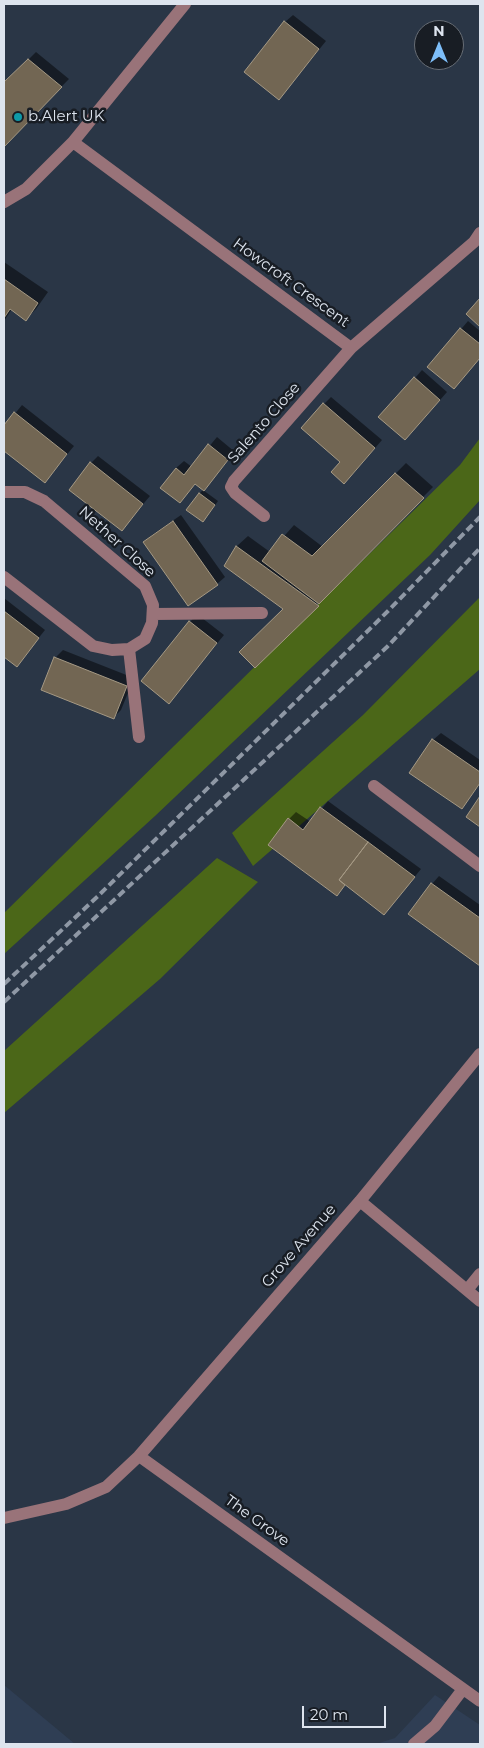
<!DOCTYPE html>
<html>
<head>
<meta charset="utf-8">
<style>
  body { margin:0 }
  #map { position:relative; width:484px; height:1748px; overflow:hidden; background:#2a3646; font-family:Montserrat,sans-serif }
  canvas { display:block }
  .frame { position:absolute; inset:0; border:5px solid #dde4ee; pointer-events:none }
  .north { position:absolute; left:414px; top:20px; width:50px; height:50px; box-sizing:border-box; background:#181d24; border:1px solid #676d75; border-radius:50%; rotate:0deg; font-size:14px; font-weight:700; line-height:20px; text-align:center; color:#dde4ee }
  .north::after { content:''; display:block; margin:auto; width:18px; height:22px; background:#7dbef9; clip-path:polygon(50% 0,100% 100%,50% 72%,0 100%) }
  .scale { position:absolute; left:302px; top:1706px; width:84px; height:22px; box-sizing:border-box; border:2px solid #dde4ee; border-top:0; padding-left:6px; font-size:15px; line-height:18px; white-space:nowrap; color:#dde4ee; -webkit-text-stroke:4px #181d24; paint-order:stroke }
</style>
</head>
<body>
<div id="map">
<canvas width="484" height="1748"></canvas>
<div class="frame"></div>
<div class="north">N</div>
<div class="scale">20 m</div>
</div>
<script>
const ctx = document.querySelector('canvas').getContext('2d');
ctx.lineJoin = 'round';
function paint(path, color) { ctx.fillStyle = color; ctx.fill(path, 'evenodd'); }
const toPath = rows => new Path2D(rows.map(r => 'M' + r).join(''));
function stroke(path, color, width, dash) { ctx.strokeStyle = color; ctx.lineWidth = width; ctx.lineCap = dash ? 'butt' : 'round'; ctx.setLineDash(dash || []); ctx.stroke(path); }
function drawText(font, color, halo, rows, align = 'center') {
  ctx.font = font + ' Montserrat,sans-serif'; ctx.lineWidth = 5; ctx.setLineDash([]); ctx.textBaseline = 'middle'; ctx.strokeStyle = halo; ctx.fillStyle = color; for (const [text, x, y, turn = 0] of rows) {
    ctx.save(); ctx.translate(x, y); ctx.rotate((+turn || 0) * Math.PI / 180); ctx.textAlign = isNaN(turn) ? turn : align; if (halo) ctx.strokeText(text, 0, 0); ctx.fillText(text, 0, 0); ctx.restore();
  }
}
paint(toPath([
  [4,1685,75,1744,4,1744],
  [435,1695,480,1725,480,1744,376,1744,395,1738]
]), '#2f3e54');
paint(toPath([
  [480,438,480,500,430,555,155,816,4,954,4,913,460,465],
  [480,597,480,669,253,866,232,833,363,715],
  [217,858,258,882,160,979,4,1113,4,1051]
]), '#4b6718');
paint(toPath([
  [293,15,326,41,279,99,285,22],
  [36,52,69,79,4,145,4,84],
  [4,262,48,292,36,309,26,319,12,309,4,321],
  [468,321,480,331,480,357,461,380,429,367],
  [422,370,447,392,413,431,415,378],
  [331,397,382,440,352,475,342,461,324,404],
  [22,405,74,446,45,481,4,449,4,427],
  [217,437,235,452,204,489,196,483,180,501,176,468,184,461,192,467],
  [98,456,150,496,122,529,91,463],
  [406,463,433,487,255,666,285,608,225,565,237,546,248,536,270,552,294,525,323,547],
  [203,490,218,501,207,517,199,494],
  [181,515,225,577,217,584,145,542,152,535],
  [4,598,45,630,17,665,4,655],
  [197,614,224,635,169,702,190,622],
  [63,650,134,678,121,710,114,717,55,658],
  [441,733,480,760,480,784,462,807,433,740],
  [328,801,421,869,391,906,346,884,336,894,289,819,296,812,311,822],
  [439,876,480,905,480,964,410,914,432,884]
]), '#0007');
const building = toPath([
  [284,21,319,49,279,100,244,72,284,21],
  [28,59,62,87,4,147,4,82,28,59],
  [4,279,38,303,26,321,10,309,4,318,4,279],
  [480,298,480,327,466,314,480,298],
  [460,328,480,344,480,358,454,389,427,367,460,328],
  [414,377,440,400,405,440,378,417,414,377],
  [323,403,375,448,344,484,331,472,340,462,301,428,323,403],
  [14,412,67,454,45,483,4,451,4,425,14,412],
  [208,444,228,460,204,491,195,484,180,503,160,488,176,468,184,475,208,444],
  [90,462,143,504,122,531,69,490,90,462],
  [395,473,424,498,319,604,262,561,282,534,312,556,395,473],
  [199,493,215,505,203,522,186,510,199,493],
  [173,521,218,585,188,606,143,542,173,521],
  [236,546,319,606,255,668,239,652,283,609,224,566,236,546],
  [4,611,39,638,17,667,4,657,4,611],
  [189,621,217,643,169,704,141,681,189,621],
  [54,657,127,686,114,719,41,690,54,657],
  [432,739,480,772,480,783,462,809,409,773,432,739],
  [480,796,480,827,466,817,480,796],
  [320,807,368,842,339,880,345,885,337,896,268,845,288,818,303,830,320,807],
  [368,842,415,877,384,915,339,880,368,842],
  [431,883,480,918,480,966,408,914,431,883]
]);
paint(building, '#726653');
stroke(building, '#a59984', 1);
stroke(toPath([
  [73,142,351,348,474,242,480,233],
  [4,202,26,189,73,142,185,4],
  [4,492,25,492,44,501,145,586,153,605,152,623,145,639,129,649,112,650,93,646,4,577],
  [264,516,235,493,231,487,234,481,351,348],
  [153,614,262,613],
  [129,649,139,737],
  [374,786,480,866],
  [360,1201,480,1301],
  [467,1290,480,1274],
  [139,1456,360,1201,480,1054],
  [4,1518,66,1504,106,1487,139,1456,480,1701],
  [414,1744,435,1726,463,1689]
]), '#997379', 12);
stroke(toPath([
  [4,984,97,897,388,611,480,517],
  [4,1002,388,646,480,548]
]), '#8f98a5', 4, [8, 4]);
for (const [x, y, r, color] of [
  [18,117,5,"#0f9aa8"]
]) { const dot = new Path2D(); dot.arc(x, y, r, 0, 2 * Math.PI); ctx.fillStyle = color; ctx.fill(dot); stroke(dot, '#181d24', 2); }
drawText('15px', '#dde4ee', '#181d24', [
  ["b.Alert UK",28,117]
], 'left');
drawText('15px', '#dde4ee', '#181d24', [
  ["Howcroft Crescent",291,283,36],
  ["Salento Close",264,423,-49],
  ["Nether Close",117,542,42],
  ["Grove Avenue",299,1246,-49],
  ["The Grove",257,1521,36]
]);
</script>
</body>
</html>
